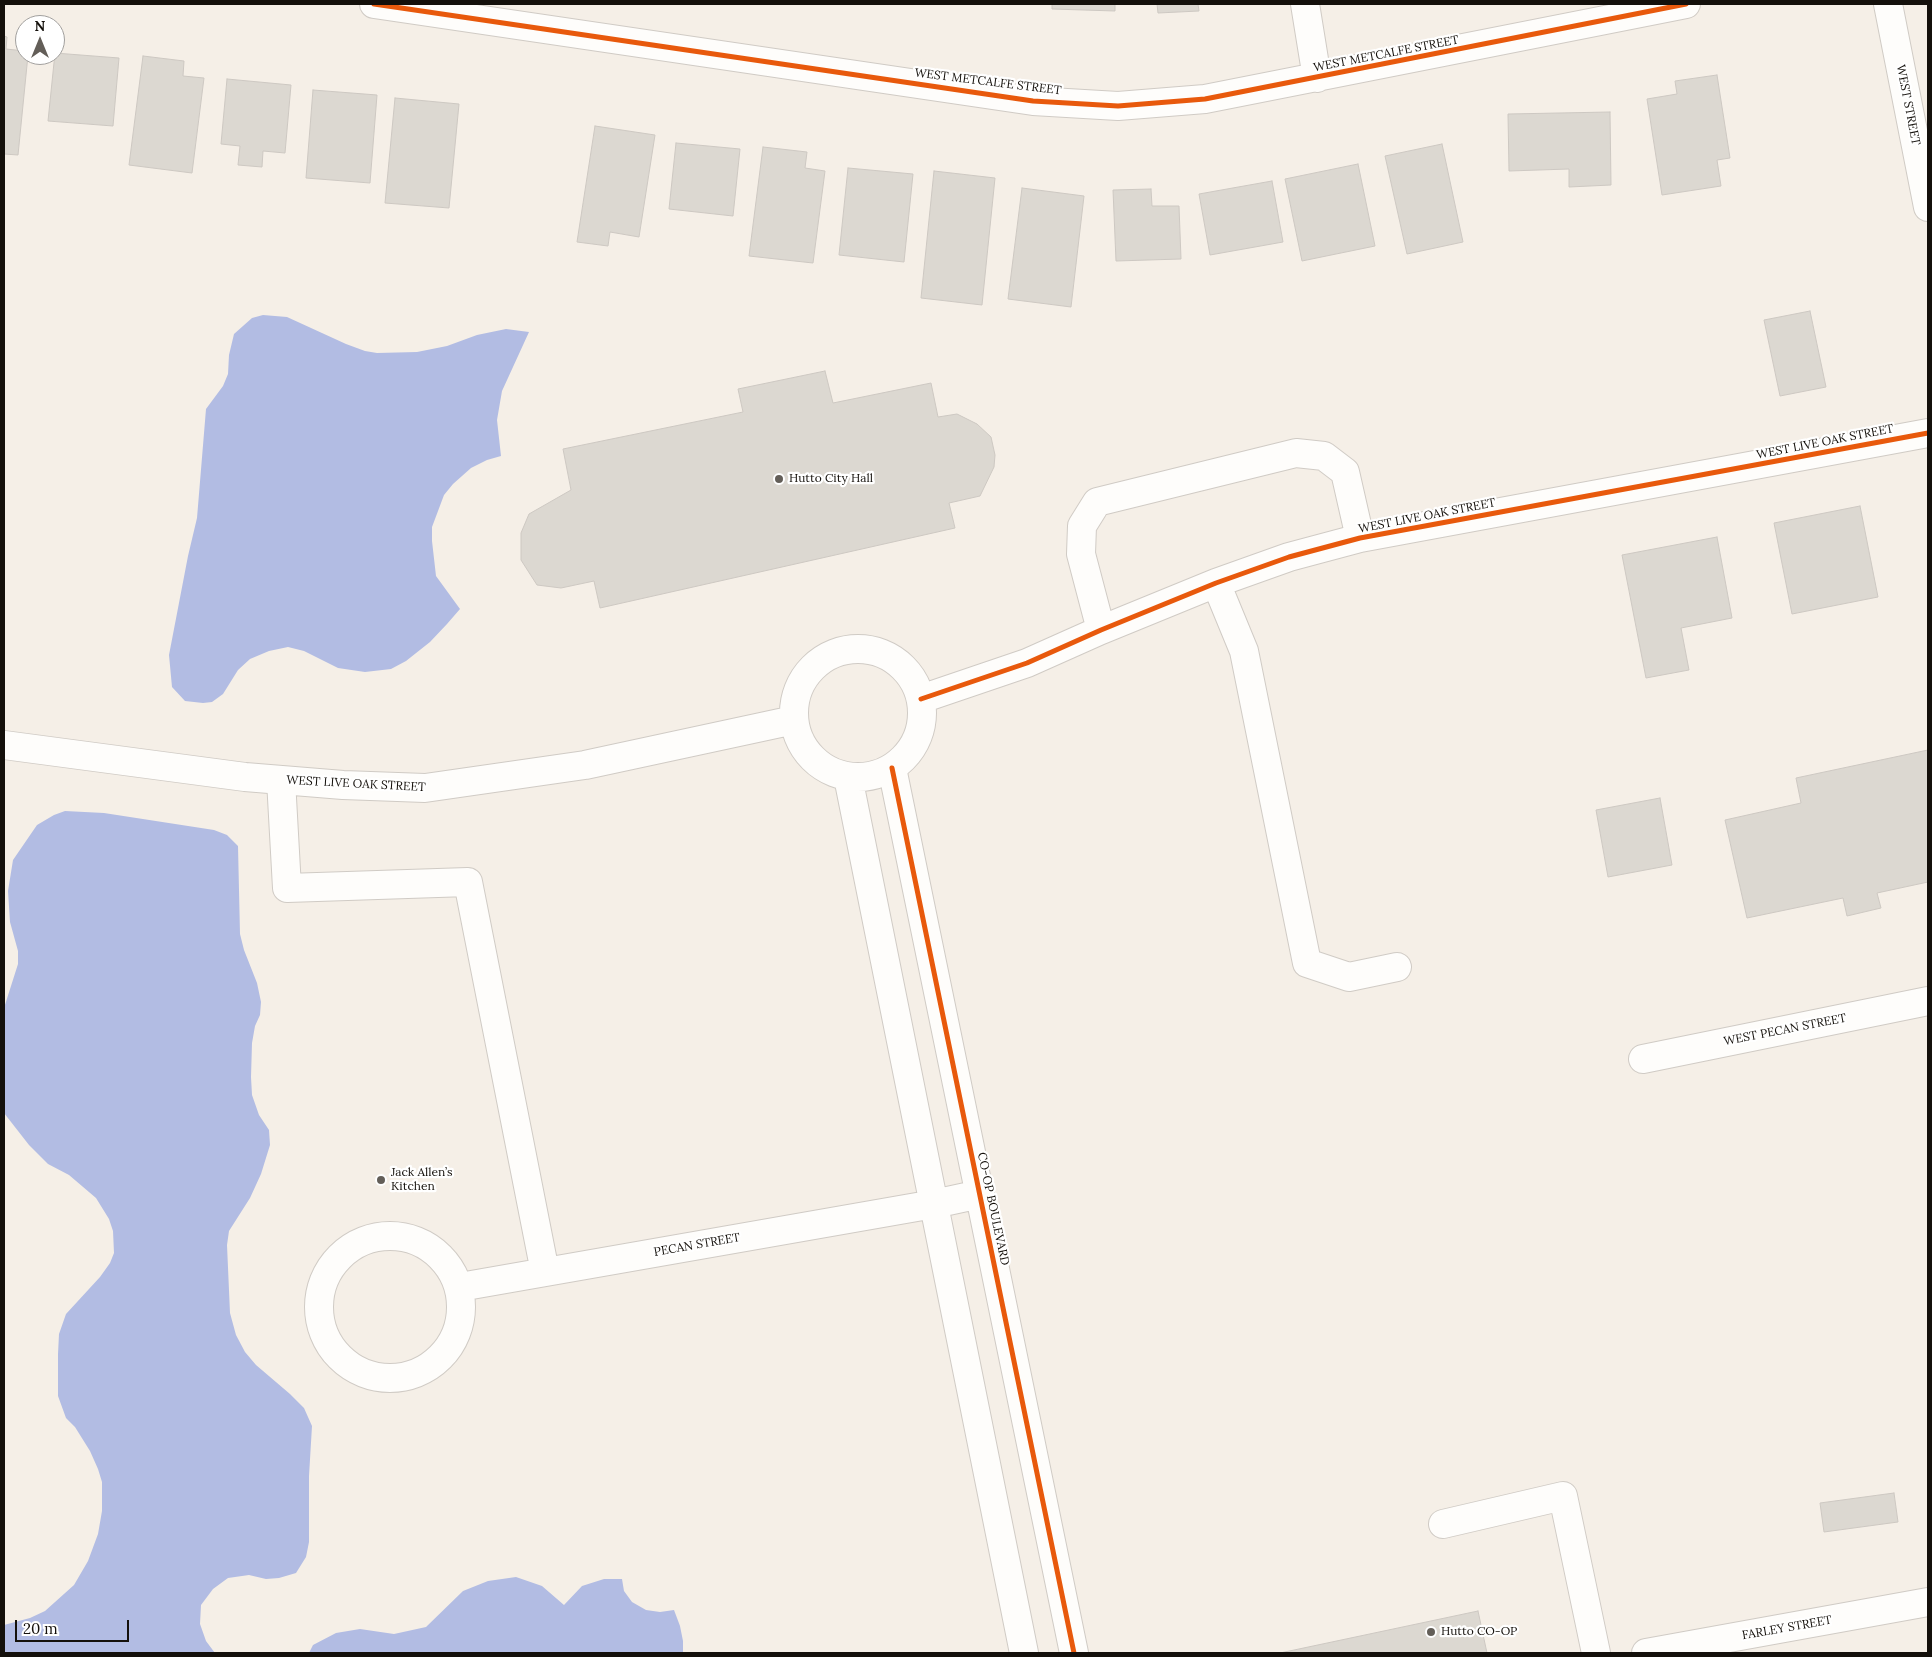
<!DOCTYPE html>
<html>
<head>
<meta charset="utf-8">
<style>
  body { margin:0 }
  #map { position:relative; width:1932px; height:1657px; overflow:hidden; background:#f5efe7; font-family:Lora,serif }
  canvas { display:block }
  .frame { position:absolute; inset:0; border:5px solid #14100b; pointer-events:none }
  .north { position:absolute; left:15px; top:15px; width:50px; height:50px; box-sizing:border-box; background:#fff; border:1px solid #a19f9d; border-radius:50%; rotate:0deg; font-size:14px; font-weight:700; line-height:20px; text-align:center; color:#14100b }
  .north::after { content:''; display:block; margin:auto; width:18px; height:22px; background:#635e58; clip-path:polygon(50% 0,100% 100%,50% 72%,0 100%) }
  .scale { position:absolute; left:15px; top:1620px; width:114px; height:22px; box-sizing:border-box; border:2px solid #14100b; border-top:0; padding-left:6px; font-size:15px; line-height:18px; white-space:nowrap; color:#14100b; -webkit-text-stroke:4px #fff; paint-order:stroke }
</style>
</head>
<body>
<div id="map">
<canvas width="1932" height="1657"></canvas>
<div class="frame"></div>
<div class="north">N</div>
<div class="scale">20 m</div>
</div>
<script>
const ctx = document.querySelector('canvas').getContext('2d');
ctx.lineJoin = 'round';
function paint(path, color) { ctx.fillStyle = color; ctx.fill(path, 'evenodd'); }
const toPath = rows => new Path2D(rows.map(r => 'M' + r).join(''));
function stroke(path, color, width, dash) { ctx.strokeStyle = color; ctx.lineWidth = width; ctx.lineCap = dash ? 'butt' : 'round'; ctx.setLineDash(dash || []); ctx.stroke(path); }
function drawText(font, color, halo, rows, align = 'center') {
  ctx.font = font + ' Lora,serif'; ctx.lineWidth = 4.5; ctx.setLineDash([]); ctx.textBaseline = 'middle'; ctx.strokeStyle = halo; ctx.fillStyle = color; for (const [text, x, y, turn = 0] of rows) {
    ctx.save(); ctx.translate(x, y); ctx.rotate((+turn || 0) * Math.PI / 180); ctx.textAlign = isNaN(turn) ? turn : align; if (halo) ctx.strokeText(text, 0, 0); ctx.fillText(text, 0, 0); ctx.restore();
  }
}
paint(toPath([
  [263,315,287,317,346,344,365,351,377,353,417,352,447,346,477,335,506,329,529,332,502,391,497,420,501,456,487,460,471,468,453,484,444,495,432,527,432,541,436,576,460,609,447,624,430,642,406,661,391,669,365,672,338,668,304,651,288,647,269,651,250,659,238,670,223,694,212,702,203,703,185,701,172,687,169,655,188,556,197,518,206,409,223,386,228,374,229,355,234,334,252,318],
  [65,811,104,813,214,830,227,835,238,846,240,934,244,950,257,983,261,1002,260,1015,255,1026,252,1043,251,1077,252,1095,259,1115,269,1130,270,1145,261,1174,250,1198,229,1231,227,1245,230,1313,236,1335,245,1352,256,1365,290,1394,304,1408,312,1426,309,1476,309,1542,306,1557,296,1573,279,1578,266,1579,249,1575,228,1578,213,1589,201,1605,200,1624,206,1641,215,1653,4,1653,4,1625,30,1618,45,1611,74,1585,88,1561,98,1534,102,1511,102,1482,98,1469,90,1451,75,1427,66,1418,58,1396,58,1354,59,1334,66,1314,100,1277,110,1263,114,1253,113,1231,109,1219,96,1198,69,1175,48,1164,29,1145,4,1113,4,1008,18,964,18,951,10,922,8,891,13,860,37,825,54,815],
  [516,1577,542,1586,564,1605,582,1586,604,1579,622,1579,624,1591,632,1602,646,1610,660,1612,674,1610,680,1626,683,1641,683,1653,309,1653,313,1645,336,1633,360,1629,394,1634,426,1627,463,1591,488,1581]
]), '#b2bce3');
const building = toPath([
  [1052,4,1115,4,1115,11,1052,9,1052,4],
  [1157,4,1198,4,1199,11,1158,13,1157,4],
  [4,36,7,37,6,49,25,51,25,55,28,55,18,155,4,154,4,36],
  [55,53,119,58,113,126,48,121,55,53],
  [143,56,184,61,183,76,204,78,192,173,129,165,143,56],
  [1717,75,1730,158,1717,160,1721,186,1662,195,1647,99,1677,94,1675,81,1717,75],
  [227,79,291,85,285,153,263,151,262,167,238,165,240,146,221,144,227,79],
  [313,90,377,95,370,183,306,178,313,90],
  [395,98,459,104,449,208,385,203,395,98],
  [1610,112,1611,185,1569,187,1569,169,1509,171,1508,114,1610,112],
  [595,126,655,135,639,237,610,232,608,246,577,242,595,126],
  [676,143,740,149,733,216,669,209,676,143],
  [1442,144,1463,242,1407,254,1385,156,1442,144],
  [763,147,807,152,805,168,825,171,813,263,749,256,763,147],
  [1358,164,1375,246,1302,261,1285,179,1358,164],
  [848,168,913,174,904,262,839,255,848,168],
  [934,171,995,178,982,305,921,298,934,171],
  [1272,181,1283,242,1210,255,1199,194,1272,181],
  [1022,188,1084,196,1071,307,1008,299,1022,188],
  [1151,189,1152,206,1179,206,1181,259,1116,261,1113,190,1151,189],
  [1810,311,1826,387,1780,396,1764,320,1810,311],
  [825,371,833,403,931,383,938,417,957,414,977,424,991,437,995,455,994,467,980,496,949,503,955,528,600,608,594,581,561,588,537,585,521,560,521,533,529,514,571,490,563,449,743,412,738,389,825,371],
  [1860,506,1878,597,1792,614,1774,523,1860,506],
  [1717,537,1732,618,1681,628,1689,670,1646,678,1622,555,1717,537],
  [1928,750,1928,882,1877,893,1881,908,1847,916,1843,898,1747,918,1725,820,1801,803,1796,778,1928,750],
  [1660,798,1672,865,1608,877,1596,810,1660,798],
  [1894,1493,1898,1522,1824,1532,1820,1503,1894,1493],
  [1478,1611,1487,1653,1280,1653,1478,1611]
]);
paint(building, '#dcd8d1');
stroke(building, '#cdc8c2', 1);
const minor = toPath([
  [374,4,1033,101,1118,106,1205,99,1686,4],
  [1305,4,1317,78],
  [1888,4,1928,207],
  [1216,583,1244,651,1307,963,1349,977,1397,967],
  [1101,630,1081,554,1082,526,1097,502,1296,453,1324,456,1345,472,1360,538],
  '794 713a64 64 0 1 1 128 0a64 64 0 1 1-128 0Z',
  [921,699,1027,663,1101,630,1216,583,1289,557,1360,538,1928,433],
  [4,745,245,777,343,785,425,788,585,765,794,720],
  [892,768,1074,1653],
  [848,777,1024,1653],
  [281,780,287,888,468,882,545,1272],
  [1643,1059,1928,1001],
  '319 1307a71 71 0 1 1 142 0a71 71 0 1 1-142 0Z',
  [460,1287,934,1204,980,1194],
  [1443,1524,1563,1496,1596,1653],
  [1646,1653,1928,1602]
]);
stroke(minor, '#d0cbc5', 30);
stroke(minor, '#fefdfb', 28);
stroke(toPath([
  [374,4,1033,101,1118,106,1205,99,1686,4],
  [921,699,1027,663,1101,630,1216,583,1289,557,1360,538,1928,433],
  [892,768,1074,1653]
]), '#e8590c', 5);
for (const [x, y, r, color] of [
  [779,479,5,"#635e58"],
  [381,1180,5,"#635e58"],
  [1431,1632,5,"#635e58"]
]) { const dot = new Path2D(); dot.arc(x, y, r, 0, 2 * Math.PI); ctx.fillStyle = color; ctx.fill(dot); stroke(dot, '#fff', 2); }
drawText('12px', '#14100b', '#fff', [
  ["WEST METCALFE STREET",1386,54,-11],
  ["WEST METCALFE STREET",988,82,7],
  ["WEST STREET",1908,105,79],
  ["WEST LIVE OAK STREET",1825,442,-11],
  ["WEST LIVE OAK STREET",1427,516,-11],
  ["WEST LIVE OAK STREET",356,784,3],
  ["WEST PECAN STREET",1785,1030,-11],
  ["CO-OP BOULEVARD",993,1209,78],
  ["PECAN STREET",697,1245,-10],
  ["FARLEY STREET",1787,1628,-10]
]);
drawText('12px', '#14100b', '#fff', [
  ["Hutto City Hall",789,479],
  ["Jack Allen’s",391,1173],
  ["Kitchen",391,1187],
  ["Hutto CO-OP",1441,1632]
], 'left');
</script>
</body>
</html>
